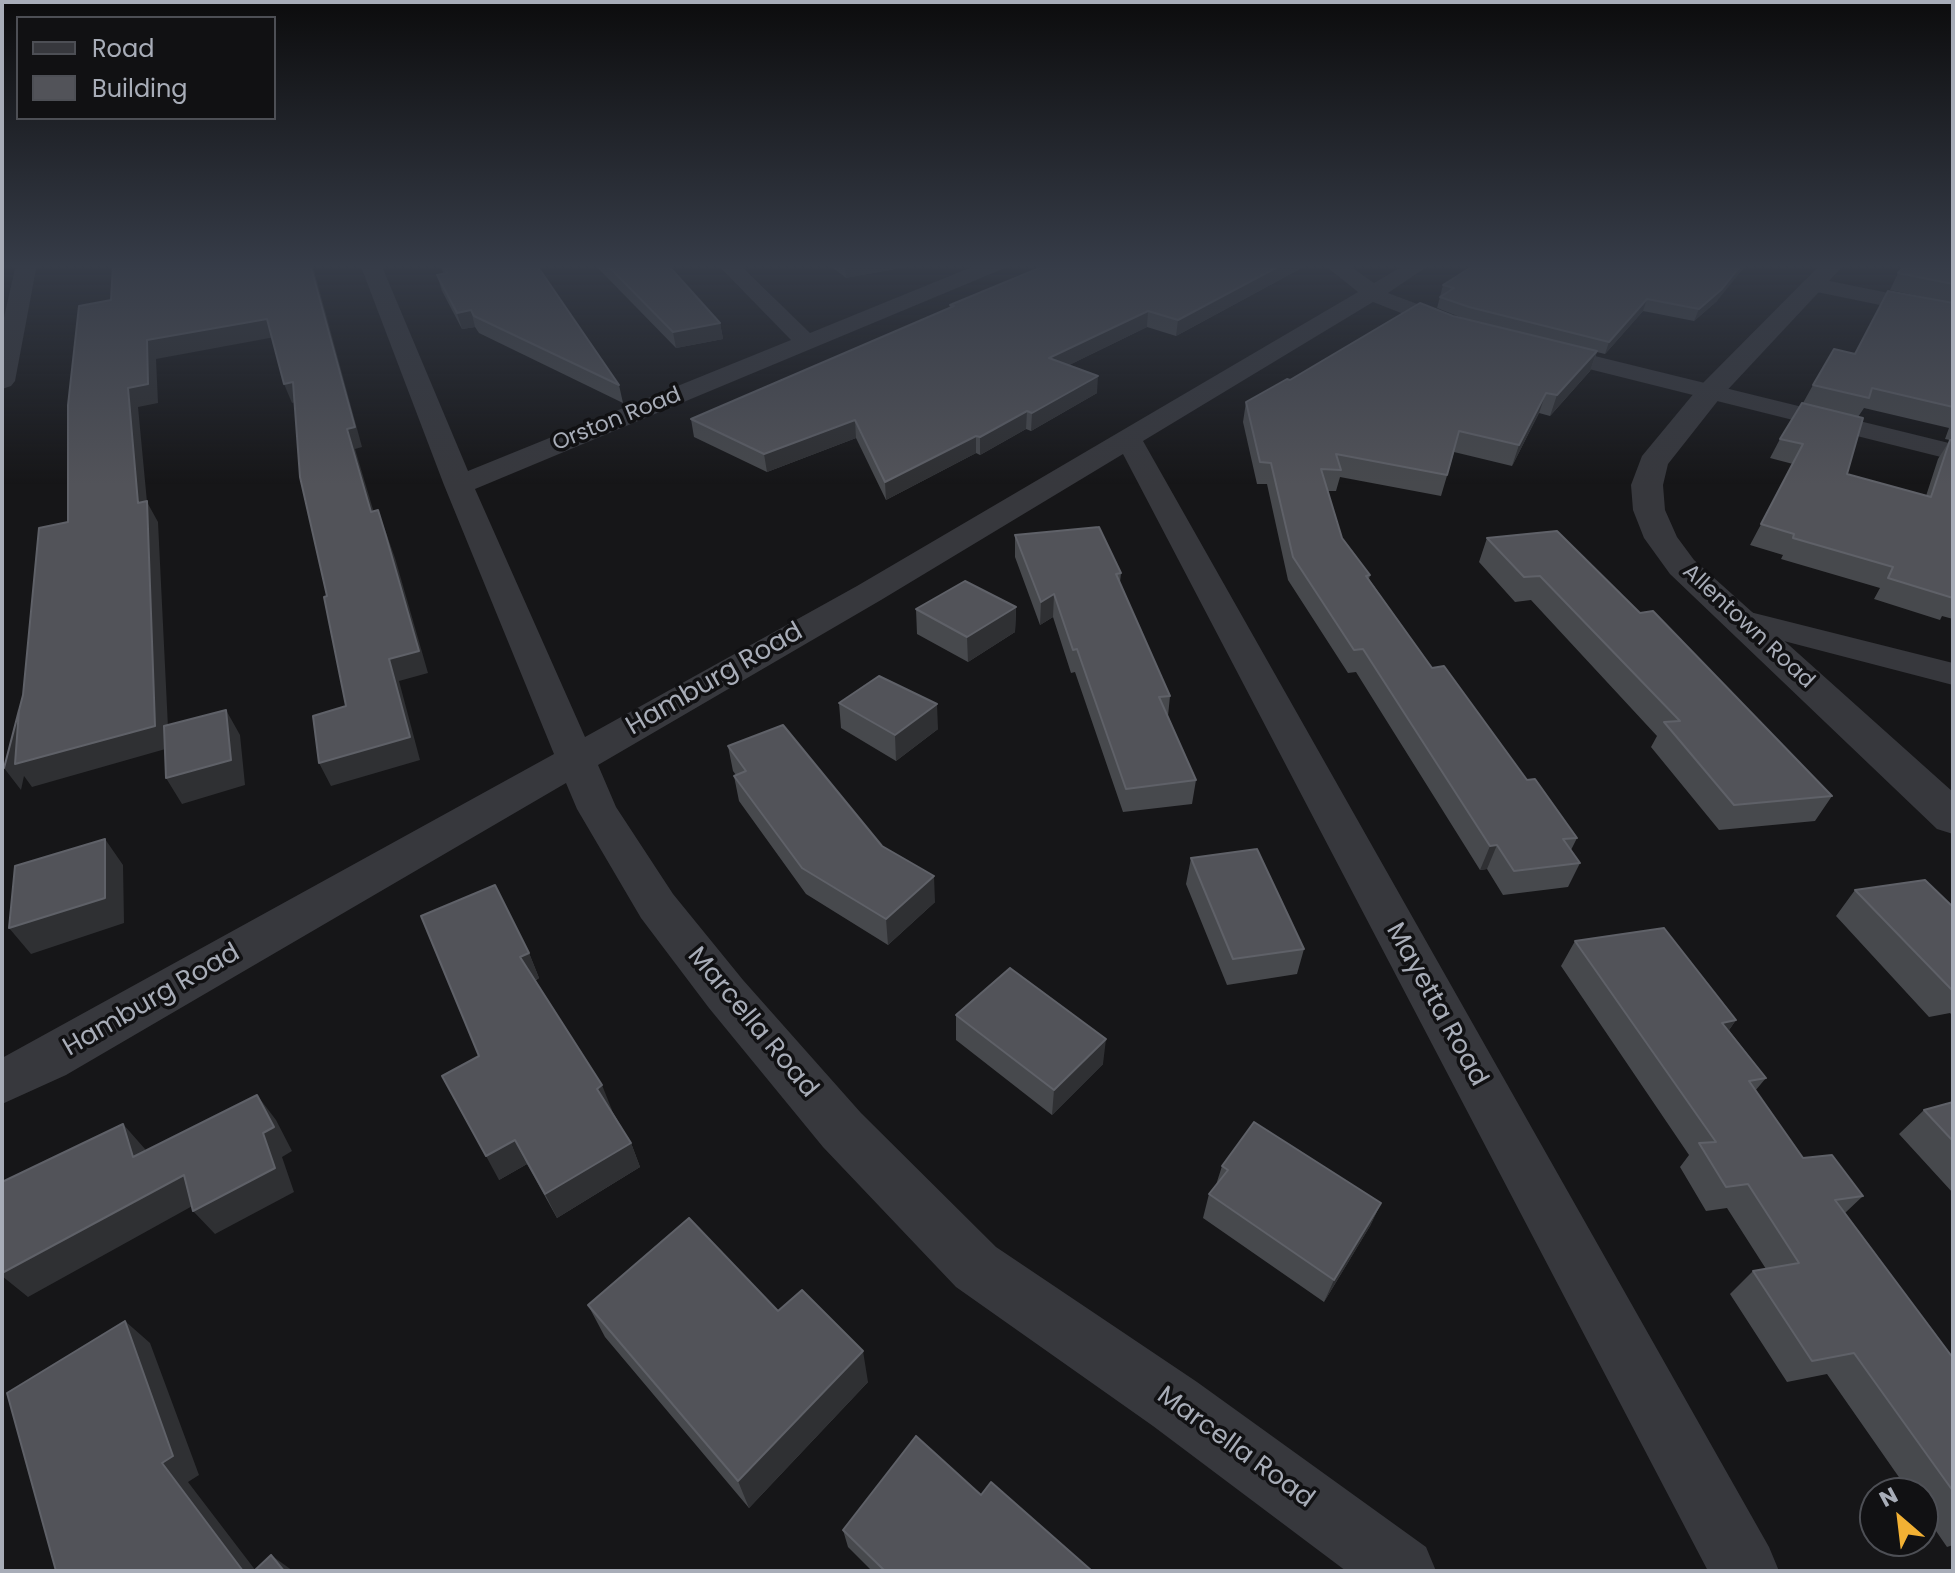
<!DOCTYPE html>
<html>
<head>
<meta charset="utf-8">
<style>
  body { margin:0 }
  #map { position:relative; width:1955px; height:1573px; overflow:hidden; background:#161618; font-family:Poppins,sans-serif }
  canvas { display:block }
  .frame { position:absolute; inset:0; border:4px solid #a8adb8; pointer-events:none }
  .legend { position:absolute; left:16px; top:16px; width:260px; height:104px; box-sizing:border-box; background:#111113; border:2px solid #4d4f55; margin:0; padding:10px 14px; list-style:none; font-size:24px; color:#a8adb8 }
  .legend li { display:flex; align-items:center; gap:16px; height:40px }
  .legend b { width:40px; border:2px solid #4d4f55 }
  .north { position:absolute; left:1859px; top:1477px; width:80px; height:80px; box-sizing:border-box; background:#111113; border:2px solid #4d4f55; border-radius:50%; rotate:332deg; font-size:22px; font-weight:700; line-height:32px; text-align:center; color:#a8adb8 }
  .north::after { content:''; display:block; margin:auto; width:28px; height:36px; background:#f2b134; clip-path:polygon(50% 0,100% 100%,50% 72%,0 100%) }
</style>
</head>
<body>
<div id="map">
<canvas width="1955" height="1573"></canvas>
<div class="frame"></div>
<ul class="legend">
<li><b style="height:10px;background:#37383d"></b>Road</li>
<li><b style="height:22px;background:#525359"></b>Building</li>
</ul>
<div class="north">N</div>
</div>
<script>
const ctx = document.querySelector('canvas').getContext('2d');
ctx.lineJoin = 'round';
const toPath = rows => new Path2D(rows.map(r => 'M' + r).join(''));
function paint(path, color) { ctx.fillStyle = color; ctx.fill(path, 'evenodd'); }
function stroke(path, color, width, dash) { ctx.strokeStyle = color; ctx.lineWidth = width; ctx.lineCap = dash ? 'butt' : 'round'; ctx.setLineDash(dash || []); ctx.stroke(path); }
function drawText(font, color, halo, rows, align = 'center') {
  ctx.font = font + ' Poppins,sans-serif'; ctx.lineWidth = 7; ctx.setLineDash([]); ctx.textBaseline = 'middle'; ctx.strokeStyle = halo; ctx.fillStyle = color; for (const [text, x, y, turn = 0] of rows) {
    ctx.save(); ctx.translate(x, y); ctx.rotate((+turn || 0) * Math.PI / 180); ctx.textAlign = isNaN(turn) ? turn : align; if (halo) ctx.strokeText(text, 0, 0); ctx.fillText(text, 0, 0); ctx.restore();
  }
}
paint(toPath([
  [16,264,37,264,15,381,11,386,2,389,2,326,16,264],
  [360,264,381,264,468,471,791,340,717,264,739,264,810,333,979,264,1008,264,1005,268,475,489,585,737,857,586,1358,292,1323,264,1347,264,1374,283,1406,264,1431,264,1388,293,1468,323,1472,328,1468,333,1452,333,1373,302,1143,441,1769,1547,1779,1571,1708,1571,1123,454,881,600,598,765,616,807,673,894,743,980,861,1113,996,1247,1197,1382,1426,1547,1436,1571,1346,1571,1153,1426,956,1287,823,1147,709,1008,641,918,577,809,566,783,66,1075,2,1104,2,1058,554,754,444,485,360,264],
  [1815,278,1953,306,1953,320,1807,290,1804,285,1807,280,1815,278],
  [1542,343,1953,444,1953,460,1533,355,1530,350,1533,345,1542,343],
  [1738,609,1953,663,1953,685,1726,626,1721,619,1726,612,1738,609]
]), '#37383d');
paint(toPath([
  [1821,264,1845,264,1720,398,1668,464,1663,485,1665,510,1677,537,1694,560,1953,792,1953,834,1937,829,1670,574,1644,538,1633,510,1631,485,1642,456,1700,386,1821,264]
]), '#37383d');
paint(toPath([
  [439,264,536,264,619,385,623,403,479,333,475,327,462,329,442,291,437,275,444,274],
  [594,264,667,264,720,323,723,339,676,348],
  [828,264,922,264,846,278],
  [1049,264,1309,264,1176,336,1147,327,1069,365,1097,393,1031,431,1026,429,980,455,976,453,886,500,856,438,767,472,694,437,691,419,950,308,950,305],
  [1953,264,1953,619,1942,616,1940,620,1874,599,1880,588,1781,559,1783,555,1750,545,1793,464,1770,458,1780,439,1803,403,1813,385,1933,299,1890,290,1898,273],
  [1864,408,1949,428,1945,439,1950,440,1938,459,1926,496,1847,474,1858,417],
  [1443,285,1717,301,1694,321,1643,311,1605,354,1597,352,1590,371,1550,416,1539,413,1512,466,1454,452,1441,496,1340,477,1336,491,1327,491,1342,538,1370,575,1369,579,1432,668,1527,780,1577,838,1571,850,1580,863,1568,887,1503,895,1487,869,1480,870,1356,672,1348,673,1288,580,1267,484,1257,484,1243,422,1246,402,1290,380,1453,316,1465,319,1437,308],
  [1015,535,1121,573,1120,582,1170,696,1168,716,1196,780,1192,804,1123,812,1075,672,1071,673,1053,617,1040,625,1015,557],
  [1487,538,1640,613,1832,796,1815,821,1719,830,1651,747,1657,736,1531,600,1515,602,1479,562],
  [1016,607,1015,632,968,662,917,634,916,609],
  [839,703,938,729,896,761,841,728],
  [728,746,935,902,888,945,806,894,739,801,734,776,736,775,733,771],
  [1191,858,1304,949,1297,974,1227,985,1186,884],
  [1855,890,1953,907,1953,1016,1950,1013,1929,1017,1836,916],
  [1575,941,1736,1020,1729,1030,1766,1078,1755,1091,1803,1158,1863,1196,1845,1213,1953,1358,1953,1545,1947,1547,1923,1512,1923,1493,1910,1493,1827,1374,1787,1382,1730,1294,1753,1271,1766,1269,1727,1208,1706,1211,1680,1167,1689,1155,1561,966],
  [529,953,539,978,535,981,631,1143,640,1167,557,1218,527,1164,499,1180],
  [956,1015,1103,1064,1052,1115,956,1040],
  [1953,1102,1953,1193,1899,1134,1924,1110],
  [1222,1166,1381,1203,1370,1226,1324,1302,1203,1218,1209,1194,1216,1185],
  [588,1305,778,1311,868,1382,749,1508,605,1337],
  [981,1495,1092,1571,872,1571,848,1547,843,1530]
]), '#47494d');
paint(toPath([
  [310,264,314,270,362,447,355,449,380,533,371,512,347,429],
  [854,264,922,264,846,278,845,266],
  [1283,264,1309,264,1176,336,1178,320],
  [1742,264,1747,264,1717,301,1694,321,1699,309],
  [1647,299,1643,311,1605,354,1609,342],
  [471,310,475,327,462,329,457,313],
  [1148,311,1147,327,1049,375,1049,358],
  [267,319,275,337,156,359,158,403,138,407,147,502,158,522,169,748,32,787,24,776,21,790,4,768,19,710,138,503,128,388,147,340],
  [720,323,723,339,676,348,673,332],
  [1597,351,1590,371,1550,416,1557,395],
  [1098,376,1097,393,1031,431,1032,413],
  [293,382,301,401,292,403,284,384],
  [1546,393,1539,413,1512,466,1519,445],
  [1027,411,1026,429,980,455,980,437],
  [855,420,856,438,767,472,764,454],
  [976,436,976,453,886,500,885,482],
  [378,510,395,558,428,673,399,681,420,760,331,786,319,763,389,659],
  [1054,594,1053,617,1040,625,1041,602],
  [1016,607,1015,632,968,662,967,637],
  [937,704,938,729,896,761,895,735],
  [226,710,240,735,245,785,182,804,166,778],
  [105,839,123,865,124,923,31,954,9,928],
  [1497,845,1487,869,1480,870,1490,846],
  [934,876,935,902,888,945,886,919],
  [529,953,539,978,530,983,520,957],
  [1736,1020,1718,1045,1722,1023],
  [1106,1039,1103,1064,1052,1115,1054,1090],
  [602,1085,612,1110,606,1113,597,1089],
  [257,1095,276,1120,292,1151,282,1157,294,1192,215,1234,193,1211,263,1133],
  [123,1124,145,1149,156,1181,133,1157],
  [515,1140,527,1164,499,1180,486,1156],
  [631,1143,640,1167,557,1218,545,1194],
  [184,1175,205,1199,28,1297,2,1276,2,1273],
  [1381,1203,1370,1226,1324,1302,1334,1280],
  [125,1321,150,1343,199,1475,188,1482,256,1571,243,1571,162,1463],
  [863,1351,868,1382,749,1508,738,1481],
  [271,1555,293,1571,284,1571]
]), '#2f3033');
const building = toPath([
  [113,264,310,264,355,427,347,429,371,512,378,510,386,536,419,651,389,659,410,737,319,763,313,716,346,706,324,597,327,596,300,477,293,382,284,384,267,319,147,340,148,384,128,388,138,503,147,501,155,726,15,764,19,710,4,768,23,695,39,528,68,522,68,405,79,306,111,300,113,264],
  [443,264,536,264,619,385,474,316,471,310,457,313,437,275,447,273,443,264],
  [606,264,667,264,720,323,673,332,606,264],
  [1049,264,1283,264,1178,320,1148,311,1049,358,1098,376,1032,413,1027,411,980,437,976,436,885,482,855,420,764,454,691,419,954,306,950,305,1049,264],
  [1476,264,1742,264,1722,289,1699,309,1647,299,1609,342,1469,307,1440,297,1454,288,1443,285,1476,264],
  [1906,264,1953,264,1953,284,1898,273,1906,264],
  [1888,291,1953,303,1953,407,1872,388,1869,398,1813,385,1834,349,1855,354,1888,291],
  [1420,303,1453,316,1597,351,1557,395,1546,393,1519,445,1459,431,1447,475,1336,454,1341,470,1321,469,1342,538,1370,575,1366,576,1432,668,1444,666,1527,780,1535,779,1577,838,1563,839,1580,863,1514,871,1497,845,1490,846,1363,649,1354,650,1293,557,1271,463,1260,462,1246,402,1287,379,1290,380,1420,303],
  [1802,403,1863,418,1847,474,1931,497,1950,440,1953,440,1953,598,1888,578,1893,567,1793,538,1794,534,1761,524,1803,444,1780,439,1802,403],
  [1099,527,1121,573,1116,574,1170,696,1159,697,1196,780,1126,789,1077,649,1073,650,1054,594,1041,602,1015,535,1099,527],
  [1557,531,1640,613,1653,611,1832,796,1734,805,1664,722,1680,721,1540,576,1524,577,1487,538,1557,531],
  [965,581,1016,607,967,637,916,609,965,581],
  [879,676,937,704,895,735,839,703,879,676],
  [226,710,231,760,166,778,164,726,226,710],
  [783,725,882,846,934,876,886,919,802,868,734,776,746,771,728,746,783,725],
  [105,839,105,898,9,928,15,866,105,839],
  [1257,849,1304,949,1233,959,1191,858,1257,849],
  [1925,880,1953,907,1953,991,1855,890,1925,880],
  [495,885,529,953,520,957,602,1085,597,1089,631,1143,545,1194,515,1140,486,1156,442,1076,479,1056,421,916,495,885],
  [1664,928,1736,1020,1722,1023,1766,1078,1749,1081,1803,1158,1832,1155,1863,1196,1835,1200,1953,1358,1953,1491,1854,1353,1812,1361,1753,1271,1799,1263,1748,1184,1726,1187,1699,1143,1716,1142,1575,941,1664,928],
  [1010,968,1106,1039,1054,1090,956,1015,1010,968],
  [257,1095,274,1127,263,1133,275,1168,193,1211,184,1175,2,1273,2,1182,123,1124,133,1157,257,1095],
  [1953,1102,1953,1141,1924,1110,1953,1102],
  [1254,1122,1381,1203,1334,1280,1209,1194,1228,1170,1222,1166,1254,1122],
  [689,1218,778,1311,802,1290,863,1351,738,1481,588,1305,689,1218],
  [125,1321,173,1456,162,1463,243,1571,56,1571,7,1393,125,1321],
  [916,1436,981,1495,991,1482,1092,1571,885,1571,843,1530,916,1436],
  [271,1555,284,1571,254,1571,271,1555]
]);
paint(building, '#525359');
stroke(building, '#5f6168', 2);
const sky = ctx.createLinearGradient(0, 0, 0, 484);
sky.addColorStop(0, '#0c0c0d');
sky.addColorStop(0.55, '#363c48');
sky.addColorStop(1, '#363c4800');
ctx.fillStyle = sky;
ctx.fillRect(0, 0, 1955, 484);
drawText('22px', '#a8adb8', '#111113', [
  ["Orston Road",617,420,-22],
  ["Allentown Road",1748,627,43]
]);
drawText('26px', '#a8adb8', '#111113', [
  ["Hamburg Road",715,680,-30],
  ["Hamburg Road",152,1001,-30],
  ["Mayetta Road",1436,1005,61],
  ["Marcella Road",752,1023,50],
  ["Marcella Road",1235,1448,36]
]);
</script>
</body>
</html>
